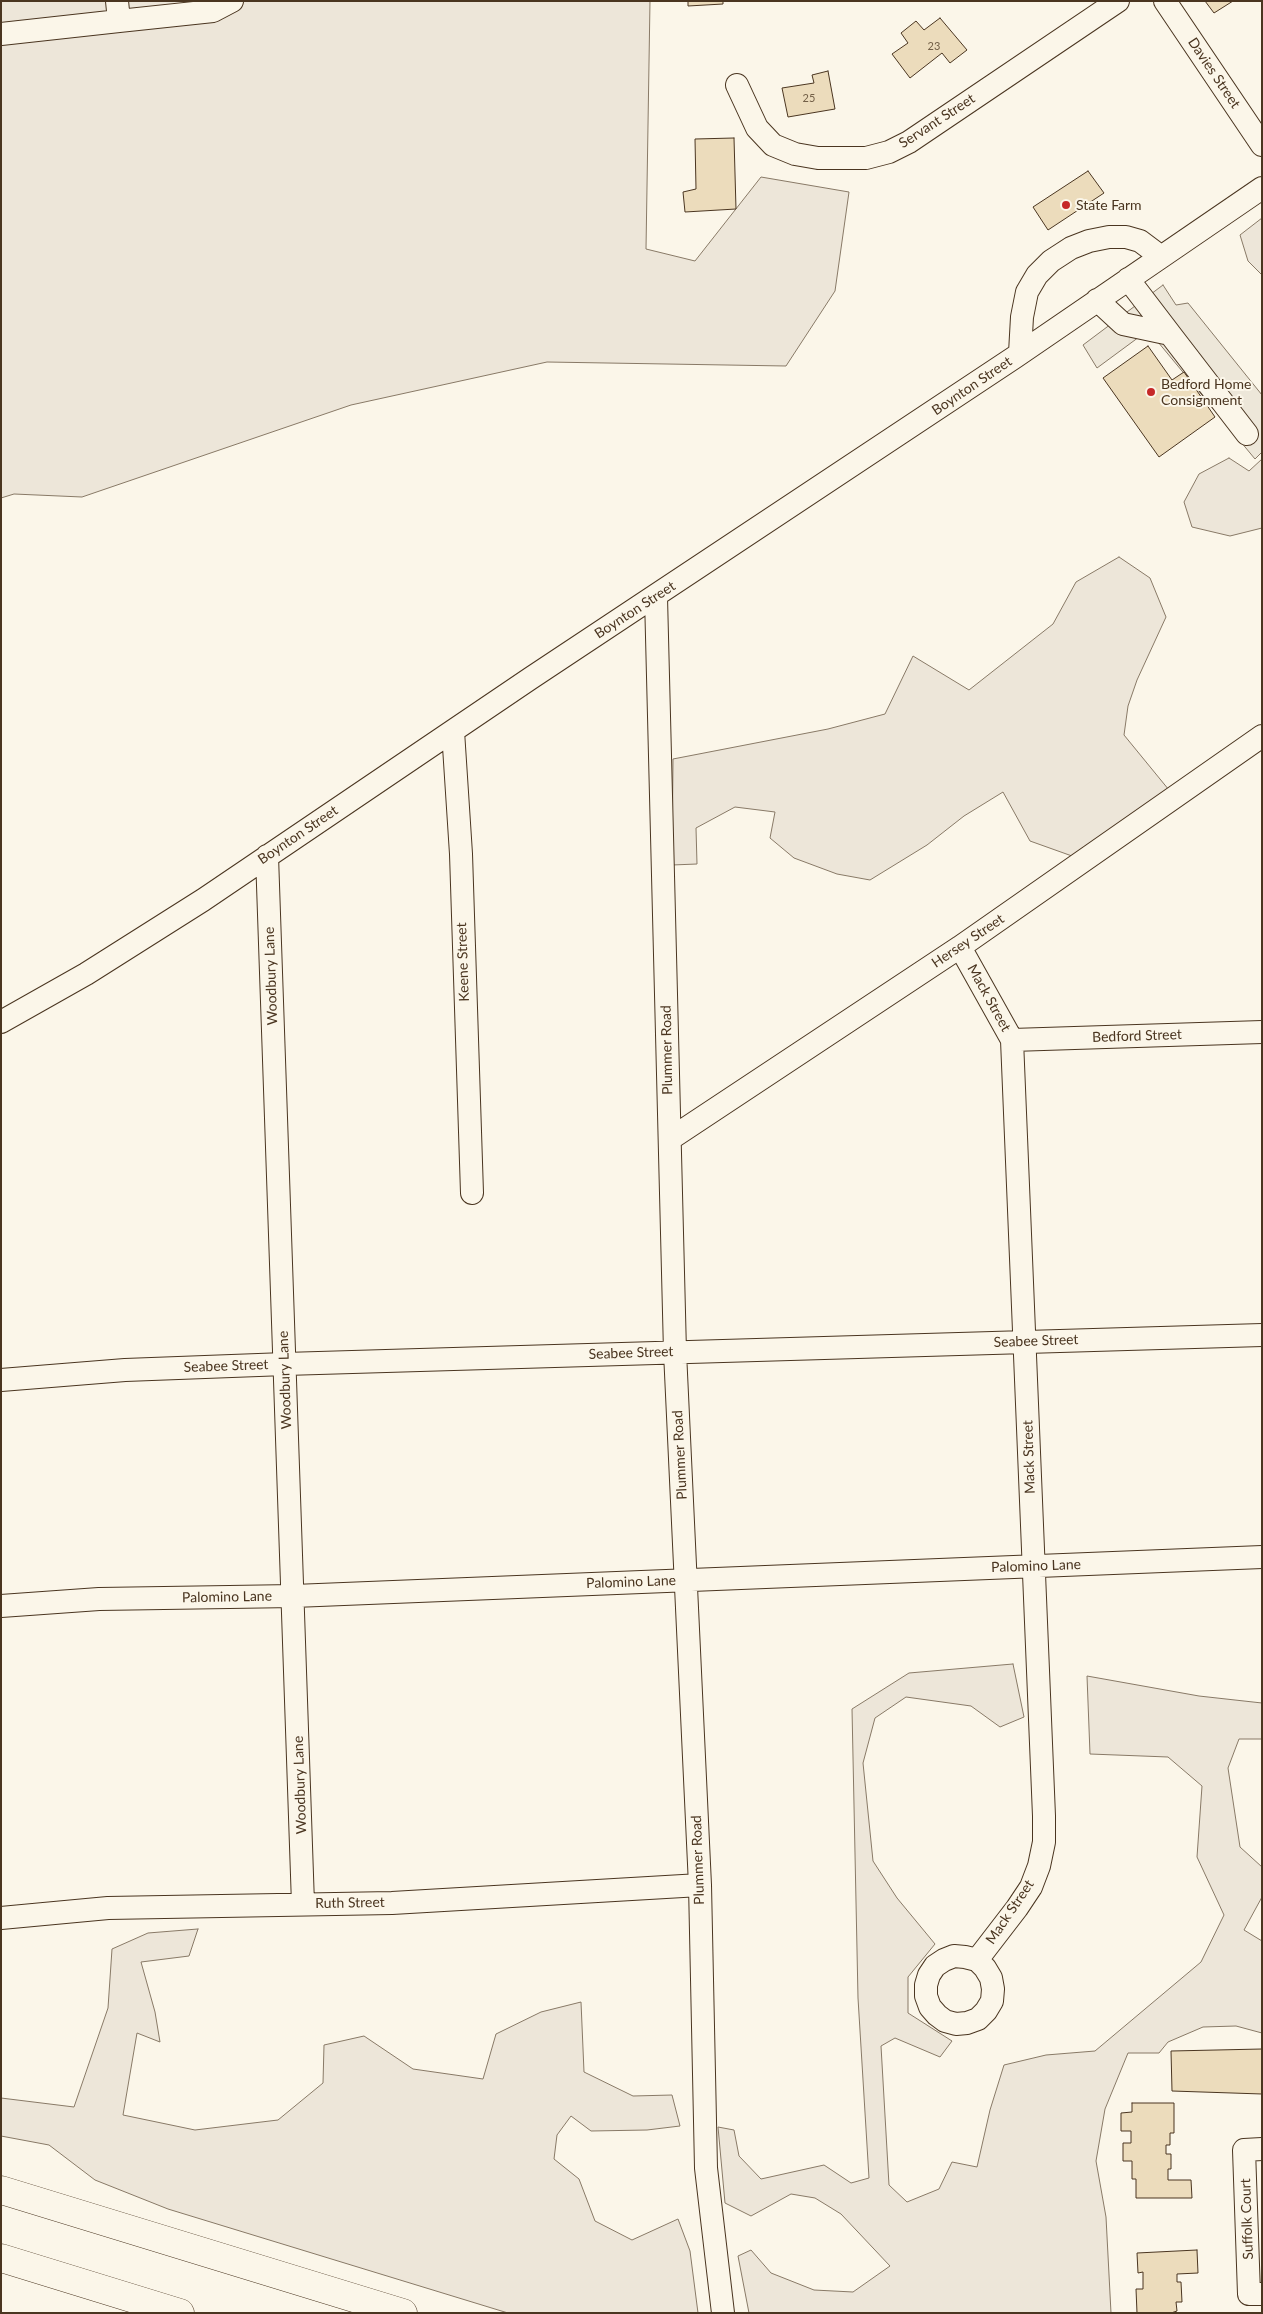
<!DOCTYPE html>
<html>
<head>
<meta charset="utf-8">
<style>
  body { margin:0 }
  #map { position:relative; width:1263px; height:2314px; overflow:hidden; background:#fbf6e9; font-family:Lato,sans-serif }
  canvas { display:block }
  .frame { position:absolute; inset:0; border:2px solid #4a3520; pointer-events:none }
</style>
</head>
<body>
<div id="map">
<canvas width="1263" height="2314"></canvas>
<div class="frame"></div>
</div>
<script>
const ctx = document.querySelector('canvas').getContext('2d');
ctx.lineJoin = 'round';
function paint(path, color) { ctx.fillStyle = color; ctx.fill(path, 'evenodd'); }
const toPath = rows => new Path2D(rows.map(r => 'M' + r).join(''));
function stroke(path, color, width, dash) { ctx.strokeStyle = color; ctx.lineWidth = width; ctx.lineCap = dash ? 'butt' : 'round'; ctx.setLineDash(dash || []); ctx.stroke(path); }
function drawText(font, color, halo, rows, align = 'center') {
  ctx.font = font + ' Lato,sans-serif'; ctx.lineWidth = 4; ctx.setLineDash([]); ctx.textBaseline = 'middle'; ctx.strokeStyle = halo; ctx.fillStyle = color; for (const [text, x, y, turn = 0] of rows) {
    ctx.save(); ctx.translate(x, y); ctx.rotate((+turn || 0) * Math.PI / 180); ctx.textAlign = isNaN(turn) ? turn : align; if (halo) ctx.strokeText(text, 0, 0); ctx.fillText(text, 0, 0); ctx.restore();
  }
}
const green = toPath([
  [1,1,650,1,646,249,695,261,761,177,849,192,835,291,786,366,547,362,351,405,82,497,14,494,1,498,1,1],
  [1262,218,1262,275,1248,261,1240,235,1262,218],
  [1229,458,1249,471,1262,459,1262,528,1230,536,1192,527,1184,502,1199,474,1229,458],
  [1119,557,1150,578,1166,617,1137,680,1128,706,1124,735,1169,790,1072,856,1030,841,1003,792,964,816,927,845,870,880,837,874,794,858,770,838,775,812,735,807,696,828,697,864,672,865,673,759,828,729,885,714,913,656,969,690,1053,624,1076,582,1119,557],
  [1013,1664,1024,1717,1000,1727,971,1706,906,1697,875,1718,863,1763,873,1861,897,1898,935,1944,908,1977,908,2013,952,2041,940,2057,895,2038,881,2046,889,2185,907,2202,939,2189,952,2162,977,2167,990,2110,1004,2065,1046,2055,1095,2051,1201,1962,1224,1915,1197,1857,1202,1786,1168,1757,1090,1754,1087,1676,1199,1696,1262,1703,1262,1739,1239,1739,1228,1768,1240,1847,1262,1867,1262,1897,1244,1930,1262,1941,1262,2033,1236,2026,1203,2027,1168,2042,1159,2053,1128,2053,1105,2109,1096,2161,1106,2217,1111,2313,749,2313,738,2256,751,2250,771,2273,814,2290,853,2292,890,2266,841,2214,815,2198,791,2194,751,2216,725,2203,718,2127,734,2130,739,2156,761,2179,824,2165,851,2183,869,2178,858,1998,852,1709,909,1673,1013,1664],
  [198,1929,189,1956,141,1962,155,2012,160,2042,137,2033,123,2115,195,2130,278,2120,323,2083,324,2045,364,2036,413,2069,483,2079,496,2034,541,2012,581,2002,584,2072,633,2096,672,2095,680,2126,647,2130,591,2131,571,2116,557,2135,554,2159,579,2179,595,2221,632,2240,678,2219,690,2251,698,2313,508,2313,168,2209,95,2180,49,2145,1,2136,1,2098,74,2107,108,2008,112,1949,148,1933,198,1929]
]);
paint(green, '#ede6d9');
stroke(green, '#887966', 1);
const parking = toPath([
  [1163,285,1176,305,1188,303,1262,395,1262,452,1255,459,1153,336,1139,337,1097,368,1083,345,1163,285]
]);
paint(parking, '#ede7d9');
stroke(parking, '#887966', 1);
const building = toPath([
  [688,1,723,1,723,4,688,6,688,1],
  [1205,1,1233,1,1214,13,1205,1],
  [940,18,967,50,950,63,942,53,910,78,892,54,908,43,901,33,916,21,924,30,940,18],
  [828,71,835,109,788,117,782,88,814,83,812,75,828,71],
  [734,138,736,209,685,212,683,192,696,189,695,139,734,138],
  [1088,171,1104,193,1048,230,1033,207,1088,171],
  [1148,346,1172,380,1184,372,1215,417,1159,457,1103,378,1148,346],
  [1262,2049,1262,2094,1172,2091,1171,2051,1262,2049],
  [1132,2103,1174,2103,1174,2133,1170,2133,1170,2145,1166,2145,1166,2154,1171,2154,1171,2169,1168,2169,1168,2180,1191,2180,1192,2198,1136,2198,1136,2179,1132,2179,1132,2161,1123,2161,1123,2143,1131,2143,1131,2131,1121,2131,1121,2113,1132,2112,1132,2103],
  [1197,2250,1198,2273,1177,2274,1177,2282,1181,2282,1182,2302,1176,2302,1177,2311,1171,2313,1137,2313,1136,2289,1143,2289,1143,2272,1138,2273,1137,2253,1197,2250]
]);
paint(building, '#ecdcbc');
stroke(building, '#4a3520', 1);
const minor = toPath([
  [1165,1,1262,145],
  [119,21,213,11,232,1],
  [1,34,119,21,117,1],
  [737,85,757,128,773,145,795,154,818,158,866,158,889,152,909,142,1118,1],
  [1128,279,1170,334],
  [1097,300,1123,324,1170,334,1247,434],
  [1020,353,1022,317,1027,292,1037,275,1051,261,1071,248,1089,241,1109,237,1126,237,1140,241,1160,256],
  [656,597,675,1352,700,1885,706,2168,723,2313],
  [453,731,461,854,472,1193],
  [267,856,303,1904],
  [960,947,1012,1040,1044,1816,1044,1842,1039,1866,1031,1887,1017,1908,977,1960,965,1957,954,1956,944,1960,935,1966,929,1975,926,1985,926,1996,930,2007,937,2015,945,2021,956,2024,967,2023,978,2019,986,2011,992,2001,993,1989,991,1978,985,1968,977,1960],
  [1,1022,86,974,203,900,531,678,1015,357,1262,188],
  [1012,1040,1262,1032],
  [670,1139,960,947,1262,736],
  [1,1380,125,1370,285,1364,1262,1335],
  [1,1606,99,1599,294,1596,1262,1557],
  [1,1918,108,1908,392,1903,700,1885],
  [1262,2149,1244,2150,1249,2294,1262,2294]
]);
const highway = toPath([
  [1,2190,403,2313],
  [1,2258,180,2313]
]);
stroke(minor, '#4a3520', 24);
stroke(highway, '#4a3520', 29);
stroke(minor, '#fbf6e9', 22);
stroke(highway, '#fbf6e9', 28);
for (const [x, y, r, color] of [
  [1066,205,5,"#c62828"],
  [1151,392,5,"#c62828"]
]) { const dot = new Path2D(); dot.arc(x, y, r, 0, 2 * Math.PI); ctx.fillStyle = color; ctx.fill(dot); stroke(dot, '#fbf6e9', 2); }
drawText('11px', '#725f47', null, [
  ["23",934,46],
  ["25",809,98]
]);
drawText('14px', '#4a3520', '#fbf6e9', [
  ["Davies Street",1214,73,56],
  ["Servant Street",937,121,-33],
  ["Boynton Street",972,386,-34],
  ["Boynton Street",635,610,-33],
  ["Boynton Street",298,835,-34],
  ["Hersey Street",968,941,-34],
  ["Keene Street",463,962,-92],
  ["Woodbury Lane",271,976,-92],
  ["Mack Street",989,998,61],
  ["Bedford Street",1137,1036,-2],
  ["Plummer Road",667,1050,-91],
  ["Seabee Street",1036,1341,-2],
  ["Seabee Street",631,1353,-2],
  ["Seabee Street",226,1366,-2],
  ["Woodbury Lane",285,1380,-92],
  ["Plummer Road",680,1455,-93],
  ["Mack Street",1029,1457,-92],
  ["Palomino Lane",1036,1566,-2],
  ["Palomino Lane",631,1582,-2],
  ["Palomino Lane",227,1597,-1],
  ["Woodbury Lane",300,1785,-92],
  ["Plummer Road",698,1860,-92],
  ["Ruth Street",350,1903,-1],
  ["Mack Street",1010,1912,-56],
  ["Suffolk Court",1247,2219,-92]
]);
drawText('14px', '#4a3520', '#fbf6e9', [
  ["State Farm",1076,205],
  ["Bedford Home",1161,384],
  ["Consignment",1161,400]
], 'left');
</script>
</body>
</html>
